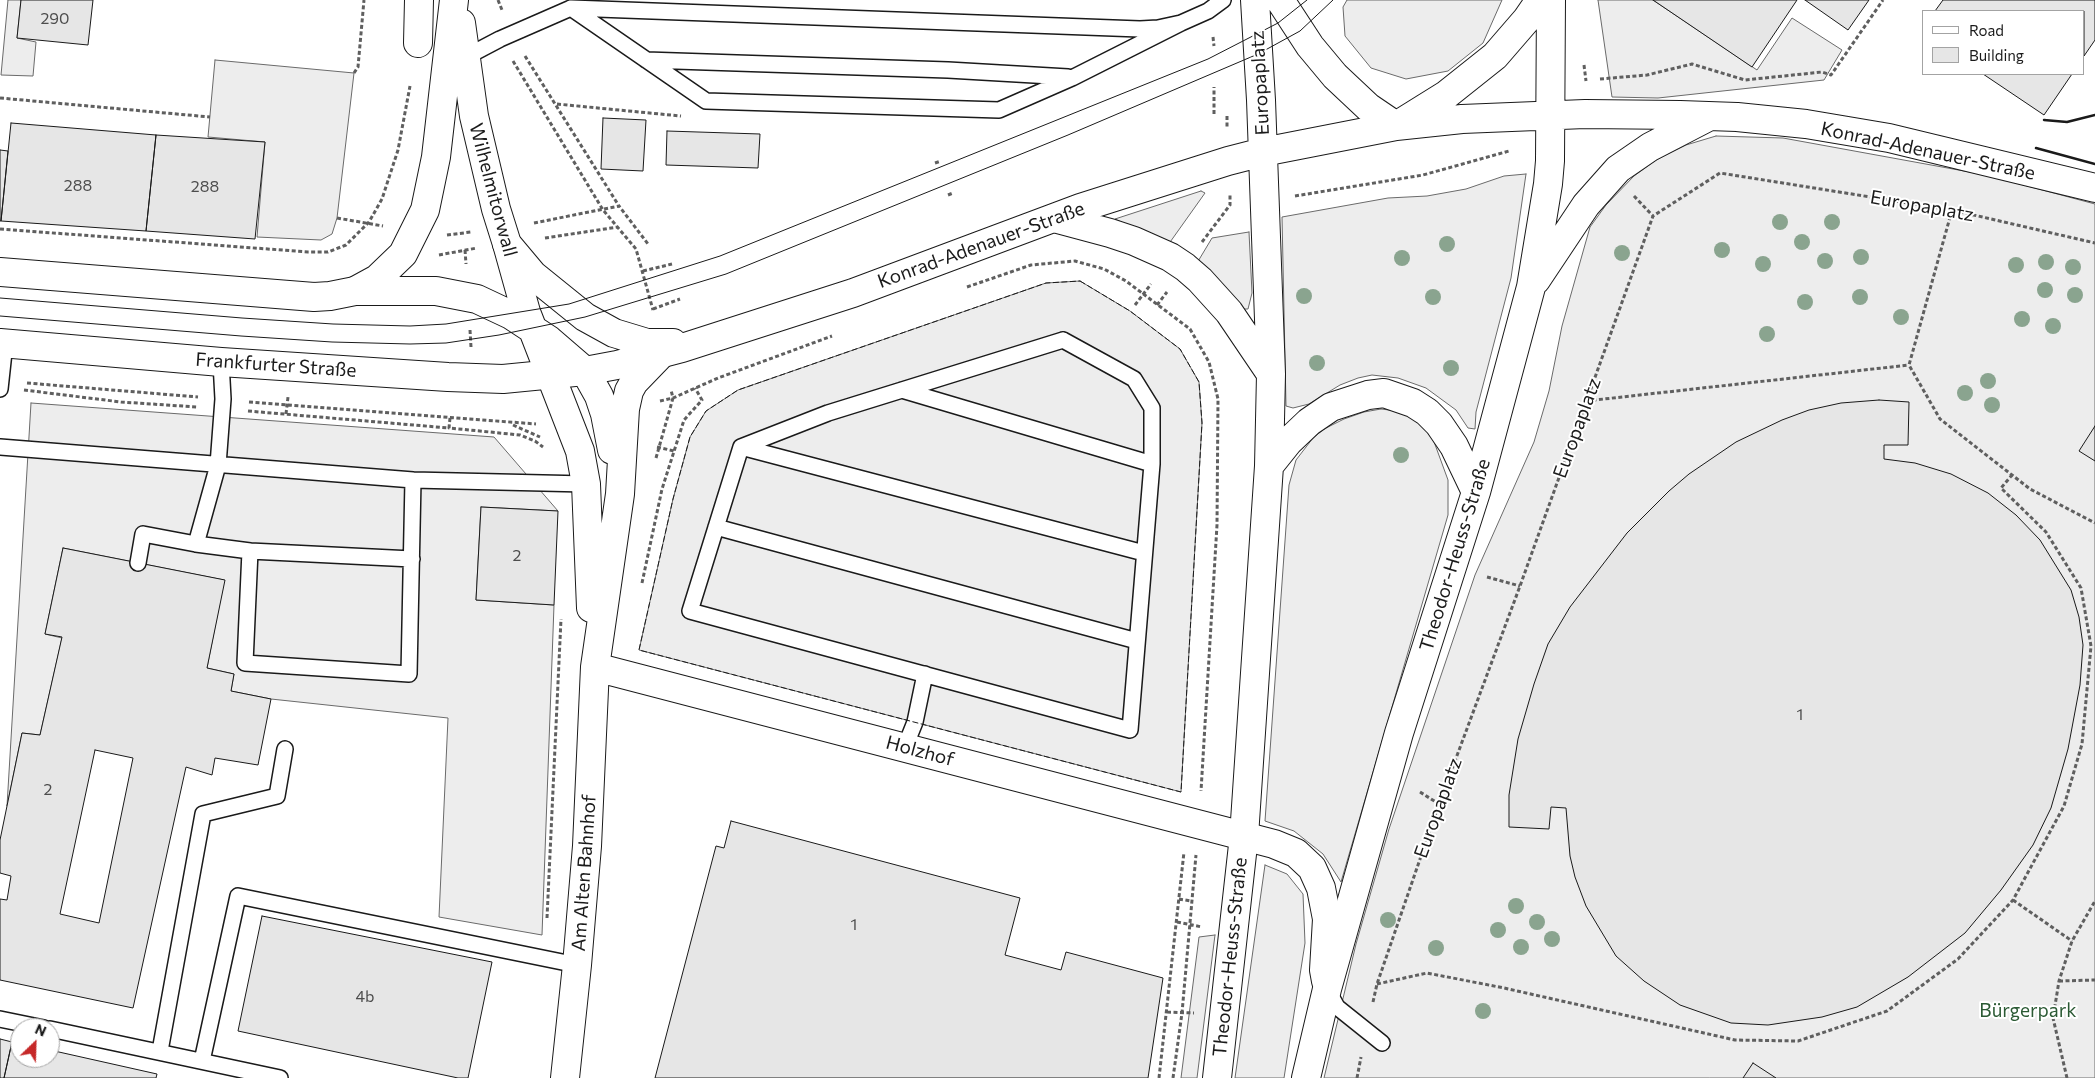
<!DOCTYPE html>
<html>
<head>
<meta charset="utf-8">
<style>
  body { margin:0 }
  #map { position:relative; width:2095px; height:1078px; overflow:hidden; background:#fff; font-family:Commissioner,sans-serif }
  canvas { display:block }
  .legend { position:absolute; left:1922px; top:10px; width:162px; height:65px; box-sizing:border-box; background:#fff; border:1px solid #a3a3a3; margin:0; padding:6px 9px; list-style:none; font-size:15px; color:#1a1a1a }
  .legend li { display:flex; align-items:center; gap:10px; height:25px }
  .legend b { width:25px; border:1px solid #a3a3a3 }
  .north { position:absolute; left:10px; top:1018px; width:50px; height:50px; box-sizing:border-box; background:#fff; border:1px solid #a3a3a3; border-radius:50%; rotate:24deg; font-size:14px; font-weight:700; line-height:20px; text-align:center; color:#1a1a1a }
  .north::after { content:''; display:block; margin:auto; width:18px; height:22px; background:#c62828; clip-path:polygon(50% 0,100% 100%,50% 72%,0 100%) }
</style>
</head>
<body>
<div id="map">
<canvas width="2095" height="1078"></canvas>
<ul class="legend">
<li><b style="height:6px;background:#fff"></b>Road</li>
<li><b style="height:14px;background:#e6e6e6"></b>Building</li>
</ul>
<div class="north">N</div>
</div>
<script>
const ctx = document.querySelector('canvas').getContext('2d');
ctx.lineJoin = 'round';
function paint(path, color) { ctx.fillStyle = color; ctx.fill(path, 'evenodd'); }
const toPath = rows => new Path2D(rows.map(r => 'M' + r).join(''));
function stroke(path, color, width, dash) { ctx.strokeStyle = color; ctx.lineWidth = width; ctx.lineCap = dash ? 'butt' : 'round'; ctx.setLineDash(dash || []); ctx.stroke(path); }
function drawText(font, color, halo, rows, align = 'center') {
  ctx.font = font + ' Commissioner,sans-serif'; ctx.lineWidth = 4; ctx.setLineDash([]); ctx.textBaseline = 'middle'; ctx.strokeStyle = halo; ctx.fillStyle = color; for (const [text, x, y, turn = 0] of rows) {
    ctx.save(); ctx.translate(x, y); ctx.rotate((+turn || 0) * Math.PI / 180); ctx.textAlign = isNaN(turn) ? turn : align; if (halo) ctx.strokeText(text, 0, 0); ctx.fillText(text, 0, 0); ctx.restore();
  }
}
const built = toPath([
  [8,0,21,0,17,38,36,42,33,76,1,75,8,0],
  [1347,0,1502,0,1483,43,1448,71,1406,79,1371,68,1345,36,1343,7,1347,0],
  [1598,0,1653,0,1757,70,1792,18,1842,50,1824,80,1658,98,1612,97,1598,0],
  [215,60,354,73,337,218,332,234,321,240,257,237,265,142,208,137,215,60],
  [1716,136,1783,138,1986,175,2095,204,2095,1078,1324,1078,1356,944,1389,829,1475,575,1534,442,1549,391,1562,326,1590,227,1606,205,1634,176,1656,160,1686,145,1716,136],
  [1526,174,1511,278,1476,412,1475,429,1468,428,1456,410,1426,388,1398,378,1372,375,1358,378,1340,385,1309,404,1293,408,1286,406,1282,217,1388,198,1427,196,1466,189,1504,176,1526,174],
  [1201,191,1205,193,1168,245,1115,219,1201,191],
  [1249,232,1252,293,1248,309,1237,309,1197,263,1212,238,1249,232],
  [1080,281,1130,311,1180,349,1199,382,1202,423,1181,792,639,650,673,499,690,437,706,411,738,390,1046,283,1080,281],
  [31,403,494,437,558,511,481,507,476,600,554,605,542,935,439,917,448,718,271,699,231,691,234,674,207,668,224,580,63,548,45,634,62,638,40,735,22,733,7,806,31,403],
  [1381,409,1397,411,1412,418,1422,426,1433,439,1448,480,1448,515,1341,882,1323,854,1294,831,1265,821,1289,485,1296,460,1313,438,1324,429,1344,419,1364,412,1381,409],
  [1265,865,1287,874,1303,894,1305,943,1284,1078,1235,1078,1265,865],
  [1215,935,1197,1078,1181,1078,1199,937,1215,935]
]);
paint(built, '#ededed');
stroke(built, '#6a6a6a', 1);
const building = toPath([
  [21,0,93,0,88,45,17,38,21,0],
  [1653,0,1797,0,1752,67,1653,0],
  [1805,0,1869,0,1848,30,1805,0],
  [1943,0,2095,0,2095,40,2084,56,2084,11,1935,11,1943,0],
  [1983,74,2072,74,2044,115,1983,74],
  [603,118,646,120,643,171,601,169,603,118],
  [11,123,156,135,146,231,1,221,11,123],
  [667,131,760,134,758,168,666,165,667,131],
  [156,135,265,142,255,239,146,231,156,135],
  [0,150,8,151,1,221,0,221,0,150],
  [1879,400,1909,402,1908,445,1884,445,1884,459,1915,463,1951,474,1988,493,2016,515,2040,540,2071,590,2079,617,2083,645,2080,685,2068,749,2051,808,2033,845,2001,890,1965,933,1908,977,1857,1007,1822,1017,1768,1025,1731,1023,1680,1005,1644,981,1616,956,1586,906,1575,877,1570,856,1566,808,1551,807,1549,829,1509,827,1509,795,1518,739,1534,684,1548,644,1570,607,1627,533,1669,491,1689,474,1736,442,1782,420,1809,410,1841,403,1879,400],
  [2095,426,2095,461,2079,451,2095,426],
  [481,507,558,511,554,605,476,600,481,507],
  [63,548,225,580,207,668,234,674,231,691,271,699,258,765,215,758,212,775,186,767,133,1008,0,980,0,899,7,900,11,876,0,873,0,840,22,733,40,735,62,637,45,634,63,548],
  [95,750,133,758,99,923,60,914,95,750],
  [731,821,1020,898,1005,955,1061,970,1066,952,1163,978,1148,1078,655,1078,716,846,724,848,731,821],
  [262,916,492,962,468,1078,458,1078,238,1031,262,916],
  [0,1039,12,1042,4,1078,0,1078,0,1039],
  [12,1042,20,1044,20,1058,50,1058,50,1050,157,1074,156,1078,4,1078,12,1042],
  [1753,1063,1776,1078,1743,1078,1753,1063]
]);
paint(building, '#e6e6e6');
stroke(building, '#1a1a1a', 1);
const service = toPath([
  [571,8,706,101,999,110,1072,78,1181,23,1208,11,1223,0],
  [462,59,500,39,571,8,1140,29,1158,28,1181,23],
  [646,60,948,70,1068,77],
  [1063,340,1134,379,1152,408,1152,464,1130,730,690,611,741,447,828,413,1063,340],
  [221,362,223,399,218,465,196,544,250,551,245,663,409,674,413,480,586,484],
  [0,389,5,343],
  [902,390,1152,464],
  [0,447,413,480],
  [741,447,1144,553],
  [716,527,1137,641],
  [250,551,412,559],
  [138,563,143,534,196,544],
  [905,747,915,722,925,674],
  [1327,989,1337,1007,1382,1043],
  [0,1019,44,1028],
  [50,1029,280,1078],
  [160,1051,203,814,277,796,285,749],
  [202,1061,238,896,577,965]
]);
const minor = toPath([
  [418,43,419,0],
  [507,244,526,312,580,451,586,484,591,608],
  [355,291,436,291,477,299,511,315,549,340,585,371,599,396,605,414,612,450],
  [595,667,1274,844,1296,853,1312,868,1321,888,1327,919,1324,970,1326,981],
  [565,1078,577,965,587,846,595,667,620,494,625,409,629,391,634,382,662,353]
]);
const secondary = toPath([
  [1280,0,1310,46,1335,76,1368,107,1396,126],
  [461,23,474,116,496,209,507,244,533,275,585,317,614,333,647,343,673,343],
  [1401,123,1446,95,1495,56,1527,19,1540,0],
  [1054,218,1110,233,1134,241,1170,257,1185,267,1200,280,1229,312,1271,374],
  [0,272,314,297,330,296,355,291,377,279,403,254,425,210,436,157,454,0],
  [1536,280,1586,205,1618,169,1650,147,1708,117],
  [0,343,221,362,448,377,503,379,585,371,617,365,682,348,853,293,1080,208,1228,161,1263,152,1396,126,1462,119,1585,114,1680,115,1737,117,1806,124,1889,138,2095,188],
  [1269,466,1289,441,1309,422,1331,407,1368,395,1384,393,1413,403,1427,412,1439,424,1454,446,1476,492],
  [1217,1078,1244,836,1269,466,1271,374,1261,100,1255,0],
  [1306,1078,1327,989,1399,733,1476,492,1531,287,1548,184,1550,161,1551,0]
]);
stroke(service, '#1a1a1a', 18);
stroke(minor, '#1a1a1a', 30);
stroke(secondary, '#1a1a1a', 30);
stroke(toPath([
  [498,0,502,10],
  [1213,37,1214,46],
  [525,56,619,206],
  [513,61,603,210,636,249,653,310],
  [1584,65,1586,81],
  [354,73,358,67,364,0],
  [1600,79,1647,75,1692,64,1745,80,1822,72,1831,75,1883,0],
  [0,98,210,117],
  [557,104,681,116],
  [1214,114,1214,87],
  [1227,116,1227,129],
  [935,163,941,161],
  [948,195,953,193],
  [1295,196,1423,175,1509,151],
  [1634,196,1653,216],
  [1952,210,1909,365,1940,419,2030,489,2095,523],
  [337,218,383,226],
  [534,223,619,206,648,244],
  [0,229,308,252,328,252,346,245,369,222,382,199,398,150,410,86],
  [447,235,471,232],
  [545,238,618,227],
  [1202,242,1230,205,1230,193],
  [465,250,466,264],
  [439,255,477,248],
  [643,271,672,264],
  [967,287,1031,265,1075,261,1104,269,1126,281,1190,329,1209,362,1218,399,1217,525,1201,791],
  [1135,305,1151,284],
  [1157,305,1167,292],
  [653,309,680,299],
  [470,330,471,347],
  [27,383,198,397],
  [24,390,121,402,197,407],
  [660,401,673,398,718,378,832,336],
  [1586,401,1909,365],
  [249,402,536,424],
  [248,411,449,428],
  [286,414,288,397],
  [450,418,449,428,520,435,535,441,543,447],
  [513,425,540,437],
  [657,447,674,451],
  [656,458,673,398,671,390],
  [1487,577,1520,586],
  [642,583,662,489,684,420,702,400,695,388],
  [1420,792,1439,804],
  [1179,899,1191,901],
  [2013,900,2072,941],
  [547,918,561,619],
  [1177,922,1202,927],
  [2059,981,2095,980],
  [1377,984,1427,973,1504,988,1735,1040,1798,1041,1887,1011,1958,959,2013,900,2064,806,2082,744,2091,646,2081,588,2046,532,2001,488,2012,475],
  [1373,1002,1377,984,1439,804,1520,586,1653,216,1720,173,1952,210,2095,243],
  [1167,1012,1194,1013],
  [1159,1078,1184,852],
  [1173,1078,1182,1013,1196,855],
  [1357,1078,1361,1057],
  [2067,1078,2053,1018,2059,981,2072,941,2095,901]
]), '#5f5f5f', 3, [4, 2.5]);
stroke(service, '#fff', 15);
stroke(minor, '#fff', 28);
stroke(secondary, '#fff', 28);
stroke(toPath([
  [0,298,242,318,333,324,410,326,446,324,569,304,720,256,1208,59,1278,23,1307,0],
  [0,316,241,336,332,342,410,344,446,343,499,335,585,317,726,274,1068,135,1258,54,1300,31,1333,0]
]), '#1a1a1a', 1);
stroke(toPath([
  [1080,281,1130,311,1180,349,1199,382,1202,423,1181,792,639,650,673,499,690,437,706,411,738,390,1046,283,1080,281]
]), '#1a1a1a', 1, [6, 2.5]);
stroke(toPath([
  [2044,120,2067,122,2095,115],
  [2036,148,2095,164]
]), '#1a1a1a', 2.5);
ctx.fillStyle = '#8aa48f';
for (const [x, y] of [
  [1780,222],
  [1832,222],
  [1802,242],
  [1447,244],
  [1722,250],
  [1622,253],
  [1861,257],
  [1402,258],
  [1825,261],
  [2046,262],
  [1763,264],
  [2016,265],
  [2073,267],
  [2045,290],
  [2075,295],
  [1304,296],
  [1433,297],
  [1860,297],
  [1805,302],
  [1901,317],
  [2022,319],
  [2053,326],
  [1767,334],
  [1317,363],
  [1451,368],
  [1988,381],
  [1965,393],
  [1992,405],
  [1401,455],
  [1516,906],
  [1388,920],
  [1537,922],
  [1498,930],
  [1552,939],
  [1521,947],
  [1436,948],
  [1483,1011]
]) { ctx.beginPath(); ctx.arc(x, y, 8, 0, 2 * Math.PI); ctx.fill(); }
drawText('16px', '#4d4d4d', null, [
  ["290",55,19],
  ["288",78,186],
  ["288",205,187],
  ["2",517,556],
  ["1",1800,715],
  ["2",48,790],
  ["1",854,925],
  ["4b",365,997]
]);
drawText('19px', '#1a1a1a', '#fff', [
  ["Europaplatz",1260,83,-93],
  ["Konrad-Adenauer-Straße",1928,151,12],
  ["Wilhelmitorwall",493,190,75],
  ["Europaplatz",1922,206,10],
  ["Konrad-Adenauer-Straße",981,245,-20],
  ["Frankfurter Straße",276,365,4],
  ["Europaplatz",1577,428,-70],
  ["Theodor-Heuss-Straße",1455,555,-73],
  ["Holzhof",920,751,15],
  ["Europaplatz",1438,808,-70],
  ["Am Alten Bahnhof",584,873,-86],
  ["Theodor-Heuss-Straße",1230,957,-84]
]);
drawText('19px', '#2b5a34', '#fff', [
  ["Bürgerpark",2028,1011]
]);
</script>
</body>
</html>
